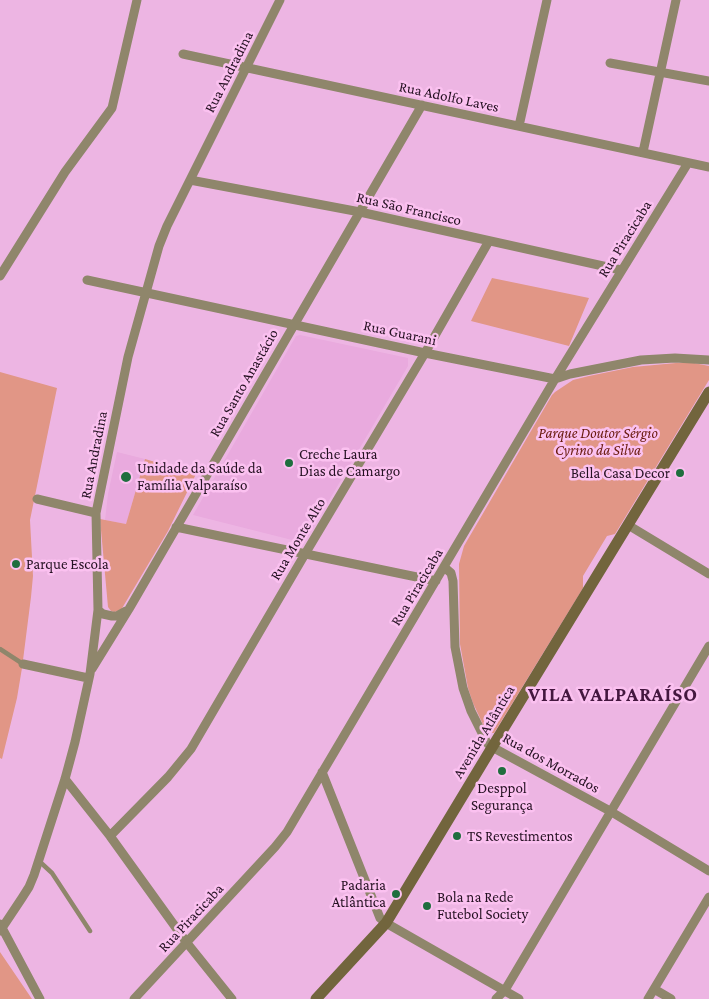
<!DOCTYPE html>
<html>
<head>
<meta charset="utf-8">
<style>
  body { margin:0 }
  canvas { display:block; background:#edb5e3 }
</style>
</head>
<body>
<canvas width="709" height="999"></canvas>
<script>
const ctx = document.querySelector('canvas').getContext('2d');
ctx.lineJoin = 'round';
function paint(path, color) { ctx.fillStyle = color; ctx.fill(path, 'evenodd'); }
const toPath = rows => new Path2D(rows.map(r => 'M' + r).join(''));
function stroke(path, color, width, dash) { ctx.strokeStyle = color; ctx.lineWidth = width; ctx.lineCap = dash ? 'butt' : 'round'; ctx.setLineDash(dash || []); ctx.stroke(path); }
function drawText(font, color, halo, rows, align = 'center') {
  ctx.font = font + ' "Crimson Pro",serif'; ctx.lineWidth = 5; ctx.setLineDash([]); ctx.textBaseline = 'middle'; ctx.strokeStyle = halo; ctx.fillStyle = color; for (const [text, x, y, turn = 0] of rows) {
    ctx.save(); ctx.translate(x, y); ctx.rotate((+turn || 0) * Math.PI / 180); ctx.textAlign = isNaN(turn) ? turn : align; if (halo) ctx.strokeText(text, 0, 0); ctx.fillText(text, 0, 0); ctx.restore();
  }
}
paint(toPath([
  [300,335,408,358,408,366,304,543,193,515,296,336],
  [117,452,145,459,126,524,105,520,108,494]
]), '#e9aade');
paint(toPath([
  [492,278,589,298,569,346,471,321],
  [676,363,694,363,709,366,709,380,615,534,607,536,583,576,583,588,494,733,487,733,473,703,468,688,460,644,459,564,464,546,552,395,555,392,573,380,589,376,633,367],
  [0,372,57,388,30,520,33,576,31,597,22,668,17,698,2,759,0,758],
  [145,459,196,474,168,531,121,610,114,612,111,611,108,607,100,519,126,524],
  [0,952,32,999,0,999]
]), '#e19686');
stroke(toPath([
  [0,649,23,664],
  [39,861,52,873,90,931]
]), '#8f866b', 4.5);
stroke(toPath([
  [183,54,709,167],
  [610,63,709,81],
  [519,126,547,0],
  [643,152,676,0],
  [190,180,360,212,621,270],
  [0,276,65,172,112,108,137,0],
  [87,280,425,353,555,379,570,374,641,360,675,358,709,360],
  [37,499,96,513],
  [628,525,709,574],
  [176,527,436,581],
  [444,567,451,573,453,581,455,647,463,688,471,711,487,743,492,747,610,811,709,871],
  [98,610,103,614,112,616,117,616,126,611],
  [23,664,88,678],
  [92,669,129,609,422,105],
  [322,772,380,918,386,923,519,999],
  [65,779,110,836,187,943,232,999],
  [110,836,168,777,191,749,305,554,425,353,489,241],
  [0,924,40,999],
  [0,931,22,898,29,887,34,875,65,779,75,742,90,674,98,610,96,513,128,357,159,246,167,226,280,0],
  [654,989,671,999],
  [134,999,275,847,287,832,555,379,688,163],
  [496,999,505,990,709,646],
  [648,999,709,897]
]), '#8f866b', 9);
stroke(toPath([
  [316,999,386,923,488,754,709,392]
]), '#72653d', 11);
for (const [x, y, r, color] of [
  [289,463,5,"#1f6e3e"],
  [680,473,5,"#1f6e3e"],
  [126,477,6,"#1f6e3e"],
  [16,564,5,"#1f6e3e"],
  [502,771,5,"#1f6e3e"],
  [457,836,5,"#1f6e3e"],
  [396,894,5,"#1f6e3e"],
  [427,906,5,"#1f6e3e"]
]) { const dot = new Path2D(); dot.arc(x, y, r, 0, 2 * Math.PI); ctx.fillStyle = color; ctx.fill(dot); stroke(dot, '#fbc1f0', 2); }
drawText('15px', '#251122', '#fbc1f0', [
  ["Rua Andradina",229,72,-63],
  ["Rua Adolfo Laves",449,97,12],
  ["Rua São Francisco",409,209,13],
  ["Rua Piracicaba",625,239,-58],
  ["Rua Guarani",400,333,12],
  ["Rua Santo Anastácio",244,383,-60],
  ["Rua Andradina",94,455,-79],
  ["Rua Monte Alto",298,539,-59],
  ["Rua Piracicaba",417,587,-59],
  ["Avenida Atlântica",484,732,-59],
  ["Rua dos Morrados",551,763,29],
  ["Rua Piracicaba",191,918,-47]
]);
drawText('italic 15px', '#691a0c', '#fbc1f0', [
  ["Parque Doutor Sérgio",598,433],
  ["Cyrino da Silva",598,450]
]);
drawText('15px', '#251122', '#fbc1f0', [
  ["Creche Laura",299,454],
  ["Dias de Camargo",299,471],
  ["Unidade da Saúde da",137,468],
  ["Família Valparaíso",137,485],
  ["Bella Casa Decor",670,473,"right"],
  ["Parque Escola",26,564],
  ["Desppol",502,788,"center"],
  ["Segurança",502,805,"center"],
  ["TS Revestimentos",467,836],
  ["Padaria",386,885,"right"],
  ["Atlântica",386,902,"right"],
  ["Bola na Rede",437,897],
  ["Futebol Society",437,914]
], 'left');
ctx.letterSpacing = '1px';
drawText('bold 20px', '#44173f', '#fbc1f0', [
  ["VILA VALPARAÍSO",613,695]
]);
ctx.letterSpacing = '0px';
</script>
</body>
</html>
